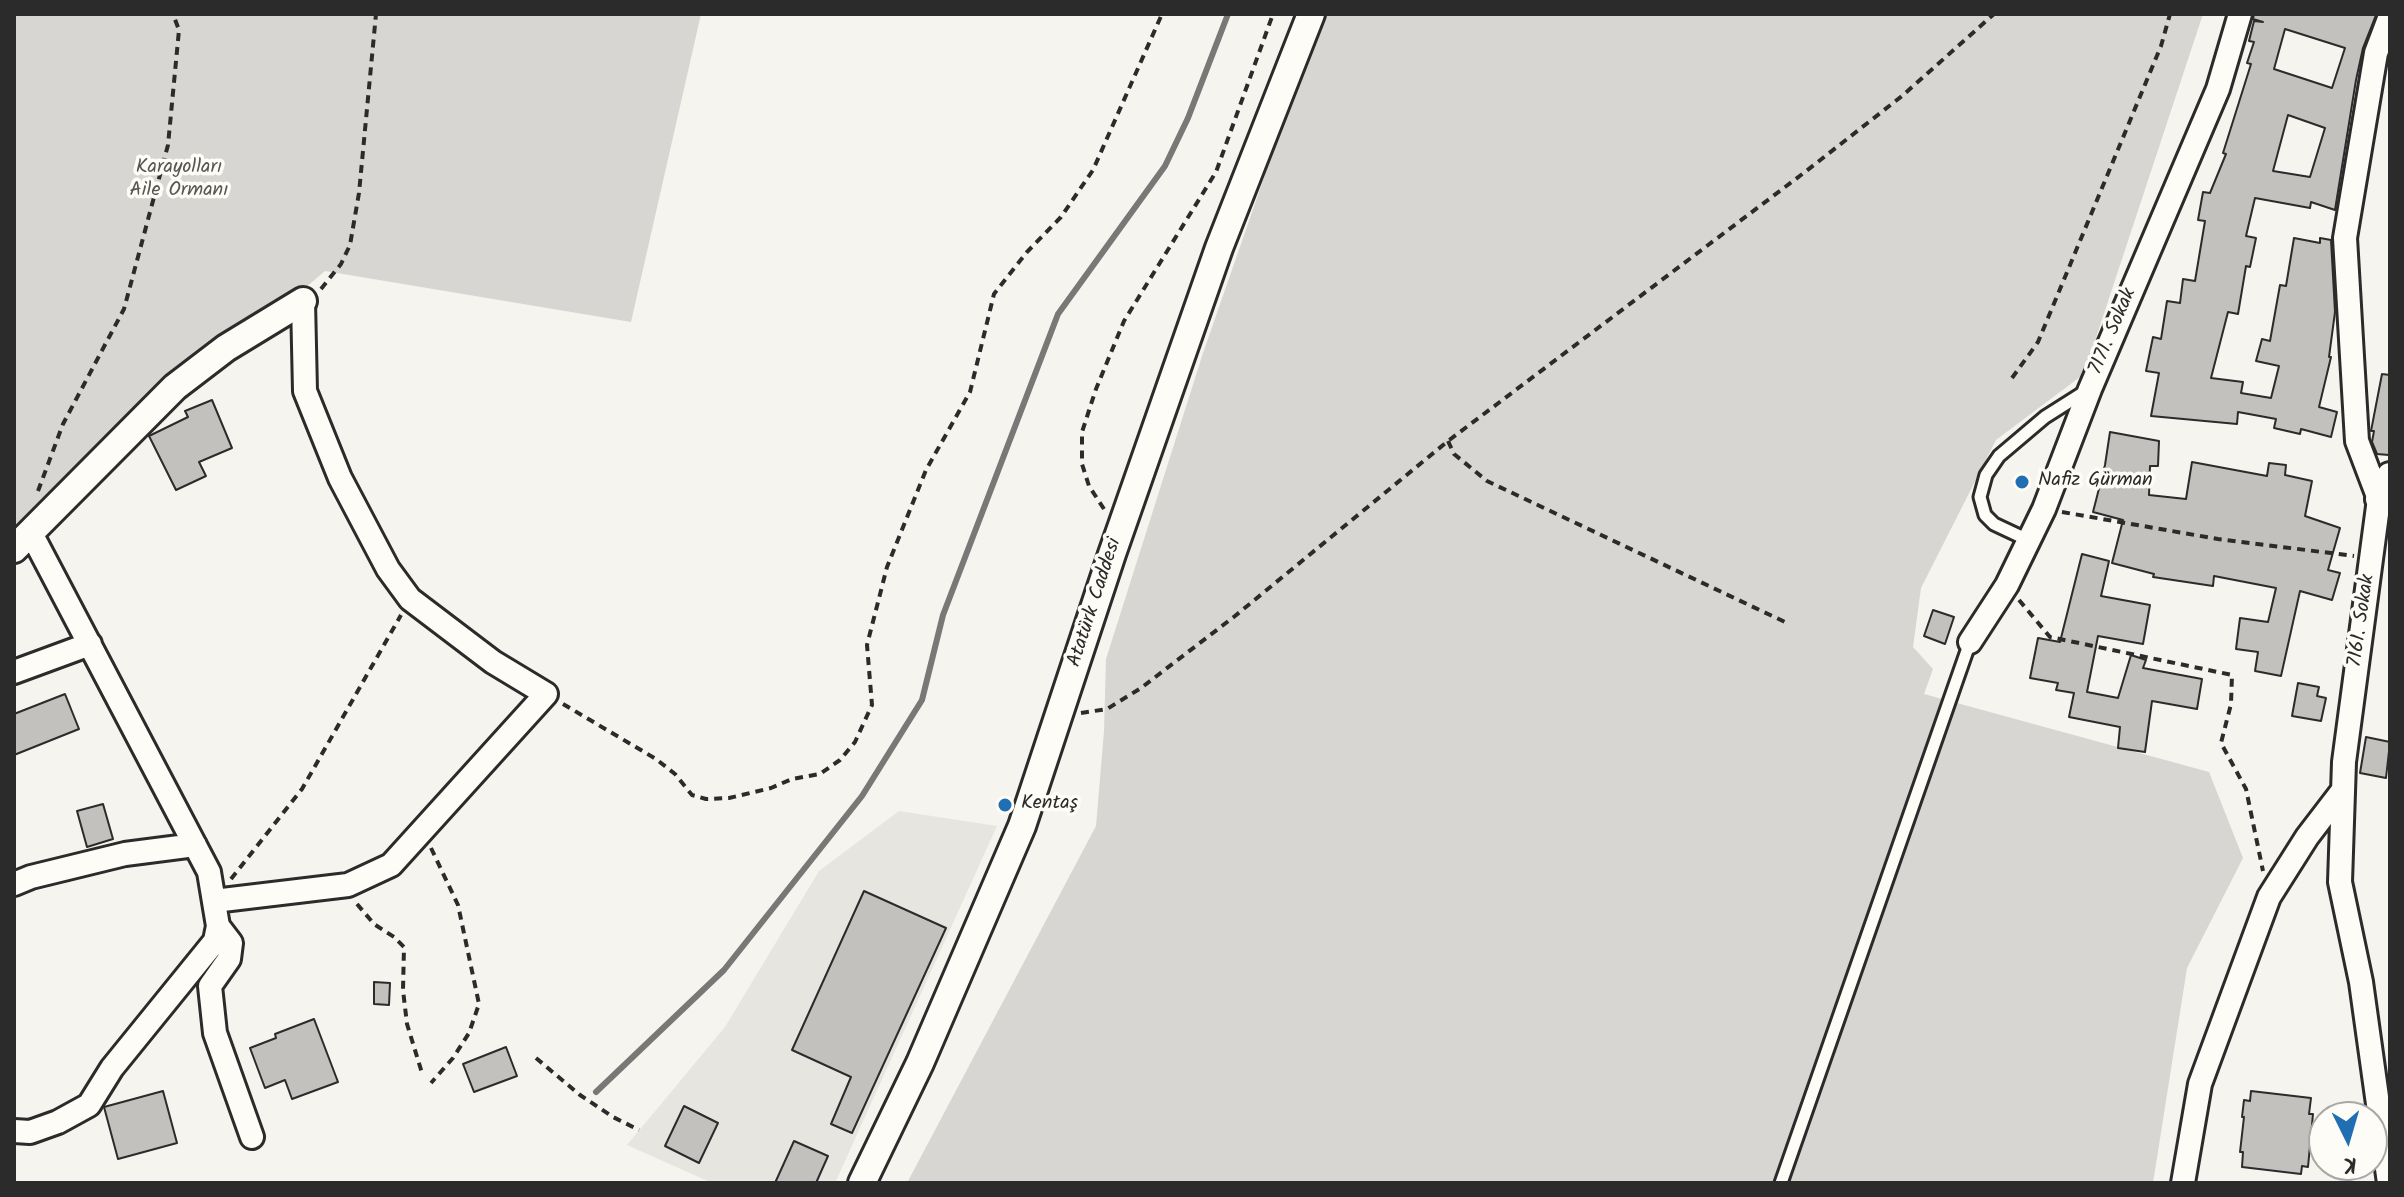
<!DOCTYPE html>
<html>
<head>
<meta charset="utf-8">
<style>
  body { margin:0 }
  #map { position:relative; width:2404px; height:1197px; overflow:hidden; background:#f5f4ef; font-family:Kalam,sans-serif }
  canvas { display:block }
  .frame { position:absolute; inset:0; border:16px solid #2b2b2b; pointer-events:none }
  .north { position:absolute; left:2308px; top:1101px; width:80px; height:80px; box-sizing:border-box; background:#fdfcf7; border:2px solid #a9a8a5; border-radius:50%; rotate:175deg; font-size:22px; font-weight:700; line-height:32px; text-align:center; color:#2b2b2b }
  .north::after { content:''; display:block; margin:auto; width:28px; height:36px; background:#1f6fb2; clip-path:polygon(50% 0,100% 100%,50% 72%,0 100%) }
</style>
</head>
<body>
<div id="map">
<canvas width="2404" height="1197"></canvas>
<div class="frame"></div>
<div class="north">K</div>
</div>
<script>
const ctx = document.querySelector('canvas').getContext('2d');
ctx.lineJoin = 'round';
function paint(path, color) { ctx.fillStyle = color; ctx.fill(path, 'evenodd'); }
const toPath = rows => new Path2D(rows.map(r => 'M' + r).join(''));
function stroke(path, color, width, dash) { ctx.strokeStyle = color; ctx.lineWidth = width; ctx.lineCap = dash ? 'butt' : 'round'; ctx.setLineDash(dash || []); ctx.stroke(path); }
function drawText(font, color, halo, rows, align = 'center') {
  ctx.font = font + ' Kalam,sans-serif'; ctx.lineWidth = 7; ctx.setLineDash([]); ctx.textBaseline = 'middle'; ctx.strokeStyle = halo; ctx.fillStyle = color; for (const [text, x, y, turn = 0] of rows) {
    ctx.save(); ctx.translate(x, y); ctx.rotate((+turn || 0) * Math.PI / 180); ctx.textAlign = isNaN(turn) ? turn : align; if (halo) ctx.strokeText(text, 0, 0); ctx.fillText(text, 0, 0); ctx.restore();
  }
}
paint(toPath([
  [899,811,997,826,835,1183,712,1183,627,1145,725,1027,819,871]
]), '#e6e5e0');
paint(toPath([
  [14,14,701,14,631,322,325,271,14,537],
  [1321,14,2203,14,2084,374,1996,440,1921,588,1913,647,1933,669,1924,694,2209,772,2243,858,2187,968,2153,1183,907,1183,1096,826,1104,731,1106,659,1203,353]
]), '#d7d6d2');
stroke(toPath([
  [596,1092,724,970,862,796,922,700,943,615,1058,314,1165,166,1188,118,1228,14]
]), '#797877', 6);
const building = toPath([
  [2254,14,2376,15,2363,48,2356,80,2335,210,2311,202,2310,208,2255,198,2246,236,2256,238,2250,267,2246,266,2238,314,2228,312,2211,378,2243,382,2241,393,2271,398,2279,366,2256,361,2262,339,2270,341,2280,285,2286,286,2294,238,2320,243,2320,238,2331,240,2335,312,2329,357,2331,357,2319,407,2337,412,2331,437,2301,429,2300,434,2274,428,2276,419,2238,412,2237,424,2151,416,2159,373,2146,371,2153,337,2161,339,2167,301,2180,303,2183,279,2195,281,2205,221,2198,220,2203,192,2210,193,2226,154,2223,153,2251,64,2247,63,2254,42,2249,41,2254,21,2263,22,2253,19,2254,14],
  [2285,29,2345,48,2332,88,2274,69,2285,29],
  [2288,115,2325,128,2310,177,2273,171,2288,115],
  [2382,374,2390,375,2389,455,2377,454,2372,442,2374,431,2371,431,2382,374],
  [212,400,232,448,199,462,206,476,176,490,149,436,188,417,185,411,212,400],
  [2110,432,2159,441,2158,466,2150,466,2149,495,2186,499,2192,462,2267,476,2269,463,2286,465,2285,475,2312,481,2305,516,2340,528,2328,570,2340,573,2332,600,2300,591,2281,676,2255,671,2258,652,2236,649,2240,618,2268,622,2276,588,2214,576,2213,586,2153,577,2154,574,2112,563,2123,520,2093,512,2105,465,2110,432],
  [2082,554,2109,561,2101,596,2150,605,2143,644,2098,636,2087,692,2118,698,2131,655,2146,660,2143,668,2202,679,2197,709,2152,701,2145,752,2118,748,2120,727,2069,717,2074,693,2056,690,2058,683,2030,678,2038,638,2060,642,2082,554],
  [1933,610,1954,617,1945,644,1924,636,1933,610],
  [2298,683,2319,687,2317,696,2326,698,2321,721,2292,716,2298,683],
  [65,694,79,729,14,755,14,714,65,694],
  [2366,737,2390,742,2386,778,2360,773,2366,737],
  [103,804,113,839,87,847,77,811,103,804],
  [864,891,946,928,852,1133,831,1124,851,1077,792,1050,864,891],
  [374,982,390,983,389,1005,374,1004,374,982],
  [314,1019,338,1082,292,1099,285,1080,265,1088,250,1048,276,1038,275,1034,314,1019],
  [506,1047,517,1076,474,1092,463,1064,506,1047],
  [163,1091,177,1143,118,1159,104,1107,163,1091],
  [2251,1091,2311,1098,2309,1114,2313,1114,2308,1167,2302,1166,2301,1174,2242,1167,2243,1152,2240,1152,2244,1117,2242,1117,2244,1100,2250,1101,2251,1091],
  [684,1106,718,1123,699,1163,665,1146,684,1106],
  [794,1141,828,1156,816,1183,775,1183,794,1141]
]);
paint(building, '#c2c1be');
stroke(building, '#2b2b2b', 2);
const service = toPath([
  [2028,540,1994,524,1985,515,1980,497,1986,475,1999,456,2045,417,2086,391],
  [1781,1183,1970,642]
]);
const minor = toPath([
  [1970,642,2007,585,2044,509,2090,389,2218,89,2240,14],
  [14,672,90,644],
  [14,884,31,877,125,854,195,845],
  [214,901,348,885,391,865,546,694,493,662,410,599,388,569,340,478,305,391,303,301],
  [218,926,231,943,229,959,210,986,215,1033,252,1137],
  [14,1131,30,1132,58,1122,89,1105,112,1068,215,941,218,926,209,872,31,533],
  [2183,1183,2200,1084,2269,897,2307,837,2343,790],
  [2389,1183,2361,982,2340,882,2344,762,2379,499,2357,441,2345,238,2376,53,2390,16]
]);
const tertiary = toPath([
  [2379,499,2390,476],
  [14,549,175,387,226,348,303,301],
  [862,1183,920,1063,1022,826,1112,554,1219,248,1311,14]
]);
stroke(service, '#2b2b2b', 17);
stroke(minor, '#2b2b2b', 28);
stroke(tertiary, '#2b2b2b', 32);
stroke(toPath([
  [321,289,341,264,350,245,359,193,376,14],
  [2012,378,2038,342,2161,46,2170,14],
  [1448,441,1454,454,1487,481,1785,622],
  [38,491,63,424,124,309,168,145,179,30,173,14],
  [1104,509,1089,486,1082,464,1082,432,1096,389,1124,321,1216,172,1273,14],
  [2062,512,2218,539,2354,556],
  [2019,600,2050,637,2232,675,2231,704,2221,743,2246,789,2263,871],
  [563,704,656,759,675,774,692,795,706,799,729,798,771,788,792,779,820,774,840,760,855,742,872,705,867,645,887,567,926,470,970,392,994,294,1027,252,1061,217,1093,170,1162,14],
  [1081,713,1107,709,1141,688,1235,616,1448,441,1805,172,1902,96,1994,14],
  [431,848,458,905,479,1004,469,1033,453,1058,431,1083],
  [231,879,302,789,401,615],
  [357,904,374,924,394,937,404,947,403,990,407,1024,422,1073],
  [536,1058,580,1095,613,1117,639,1130]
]), '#2b2b2b', 4, [8, 6]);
stroke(service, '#fdfcf7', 11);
stroke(minor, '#fdfcf7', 22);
stroke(tertiary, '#fdfcf7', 26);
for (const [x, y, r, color] of [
  [2022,482,8,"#1f6fb2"],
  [1005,805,8,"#1f6fb2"]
]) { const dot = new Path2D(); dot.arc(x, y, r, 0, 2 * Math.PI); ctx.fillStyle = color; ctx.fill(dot); stroke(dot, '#fdfcf7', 3); }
drawText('20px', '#565655', '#fdfcf7', [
  ["Karayolları",179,169],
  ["Aile Ormanı",179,192]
]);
drawText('20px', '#2b2b2b', '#fdfcf7', [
  ["7171. Sokak",2114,332,-67],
  ["Atatürk Caddesi",1096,603,-72],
  ["7161. Sokak",2363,621,-82]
]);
drawText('20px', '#2b2b2b', '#fdfcf7', [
  ["Nafiz Gürman",2038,482],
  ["Kentaş",1021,805]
], 'left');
</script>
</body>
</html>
